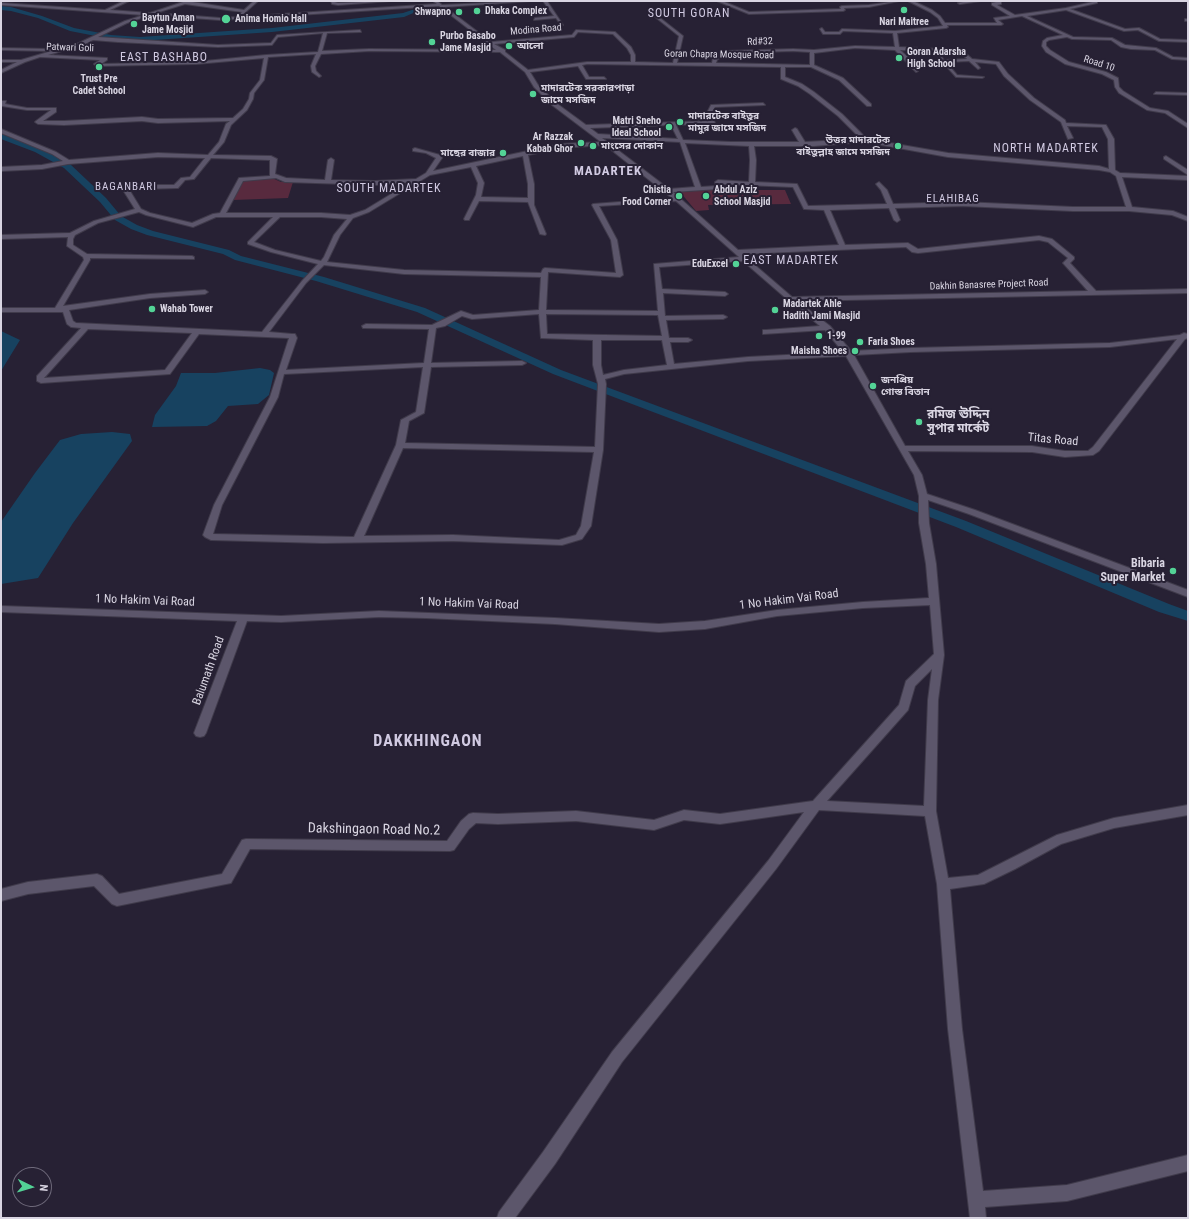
<!DOCTYPE html>
<html>
<head>
<meta charset="utf-8">
<style>
  body { margin:0 }
  #map { position:relative; width:1189px; height:1219px; overflow:hidden; background:#272134; font-family:"Roboto Condensed",sans-serif }
  canvas { display:block }
  .frame { position:absolute; inset:0; border:2px solid #d9d5e2; pointer-events:none }
  .north { position:absolute; left:12px; top:1167px; width:40px; height:40px; box-sizing:border-box; background:#272134; border:1px solid #6e697a; border-radius:50%; rotate:95deg; font-size:11px; font-weight:700; line-height:16px; text-align:center; color:#d9d5e2 }
  .north::after { content:''; display:block; margin:auto; width:14px; height:18px; background:#53d396; clip-path:polygon(50% 0,100% 100%,50% 72%,0 100%) }
</style>
</head>
<body>
<div id="map">
<canvas width="1189" height="1219"></canvas>
<div class="frame"></div>
<div class="north">N</div>
</div>
<script>
const ctx = document.querySelector('canvas').getContext('2d');
ctx.lineJoin = 'round';
function paint(path, color) { ctx.fillStyle = color; ctx.fill(path, 'evenodd'); }
const toPath = rows => new Path2D(rows.map(r => 'M' + r).join(''));
function stroke(path, color, width, dash) { ctx.strokeStyle = color; ctx.lineWidth = width; ctx.lineCap = dash ? 'butt' : 'round'; ctx.setLineDash(dash || []); ctx.stroke(path); }
function drawText(font, color, halo, rows, align = 'center') {
  ctx.font = font + ' "Roboto Condensed","Noto Sans Bengali",sans-serif'; ctx.lineWidth = 4; ctx.setLineDash([]); ctx.textBaseline = 'middle'; ctx.strokeStyle = halo; ctx.fillStyle = color; for (const [text, x, y, turn = 0] of rows) {
    ctx.save(); ctx.translate(x, y); ctx.rotate((+turn || 0) * Math.PI / 180); ctx.textAlign = isNaN(turn) ? turn : align; if (halo) ctx.strokeText(text, 0, 0); ctx.fillText(text, 0, 0); ctx.restore();
  }
}
paint(toPath([
  [272,178,281,182,293,182,288,198,233,200,243,180],
  [721,189,725,190,785,190,791,204,708,205,709,210,696,211,680,192]
]), '#582a3e');
paint(toPath([
  [1,331,20,340,1,371],
  [260,368,270,370,274,373,269,395,258,404,228,406,216,421,207,426,152,427,155,415,176,386,181,373,215,373],
  [112,432,130,434,132,441,73,523,38,578,1,584,1,522,35,473,60,440,81,434]
]), '#174260');
paint(toPath([
  [1,6,11,7,42,16,74,28,111,35,140,37,272,28,403,13,415,9,418,11,404,17,272,32,140,41,111,39,70,31,38,18,11,11,1,10,1,6],
  [1,134,41,148,70,164,106,198,121,216,137,225,153,231,229,250,241,256,324,277,425,308,561,370,966,521,1169,604,1188,611,1188,621,1159,612,956,527,553,374,417,312,316,281,235,260,223,254,147,235,131,229,115,220,100,202,64,168,35,152,1,139,1,134]
]), '#174260');
const minor = toPath([
  [124,1,129,1,110,10,150,13,186,1,244,10,254,1,258,1,241,16,239,15,242,12,185,4,156,13,220,18,437,4,433,1,437,1,442,5,531,1,445,7,491,42,572,35,576,30,615,32,631,47,635,55,635,62,673,63,679,36,654,16,655,14,683,36,677,63,712,63,713,58,725,51,793,49,814,50,855,46,895,47,893,33,843,31,840,34,823,34,820,29,822,28,825,32,839,32,842,29,895,31,943,26,938,18,930,12,908,1,913,1,932,10,940,16,945,23,997,23,994,18,1010,16,992,5,992,3,996,2,995,1,1001,2,1001,4,997,5,1015,15,1066,8,1097,1,1097,3,1070,9,1125,29,1139,28,1160,39,1188,40,1188,42,1159,41,1138,30,1124,31,1066,10,1027,16,1073,37,1112,38,1125,45,1156,48,1173,57,1188,58,1188,60,1172,59,1155,50,1131,49,1121,47,1111,40,1072,39,1067,37,1049,40,1046,42,1046,46,1050,50,1069,62,1106,72,1118,78,1119,87,1123,91,1150,108,1168,111,1188,124,1188,128,1165,113,1147,110,1119,93,1115,87,1114,80,1102,74,1065,64,1046,52,1042,46,1043,41,1047,38,1063,35,1022,16,998,20,1003,24,1001,25,947,25,948,27,946,28,897,33,899,47,962,50,972,59,999,62,1008,74,1034,98,1065,120,1066,123,1106,125,1114,139,1115,170,1120,173,1188,176,1188,180,1122,177,1132,207,1173,211,1188,217,1188,221,1172,215,1129,211,1073,211,963,206,895,208,900,220,897,222,894,220,889,208,830,210,845,245,908,243,918,249,1039,236,1052,239,1074,257,1074,259,1070,263,1096,291,1188,289,1188,293,797,301,830,326,851,351,911,348,1110,343,1180,335,1184,333,1188,334,1188,338,1185,339,1099,451,1093,455,1065,457,1032,452,908,451,922,475,927,494,975,510,1188,590,1188,597,969,514,928,500,929,523,936,564,944,655,938,700,936,811,948,878,978,875,1057,835,1114,818,1188,805,1188,815,1114,828,1061,844,1015,869,984,884,950,889,962,1029,983,1191,1067,1185,1188,1155,1188,1171,1067,1201,985,1207,986,1218,970,1218,948,1029,937,884,925,816,819,810,776,869,622,1062,555,1164,515,1218,497,1218,499,1212,543,1152,612,1052,768,861,804,812,720,824,684,820,654,830,576,821,498,824,476,823,469,829,454,850,450,851,250,849,231,883,117,906,112,904,94,886,28,894,1,901,1,889,28,882,97,874,102,876,119,894,222,874,242,840,246,839,447,841,461,821,469,814,473,813,498,814,576,811,654,820,684,810,720,814,813,801,899,705,906,681,934,654,930,605,863,608,777,616,705,629,659,632,555,624,426,618,379,617,281,622,247,621,206,733,204,736,200,737,196,736,194,733,237,621,1,612,1,606,281,616,379,611,555,618,659,624,705,621,777,610,863,602,929,598,926,564,919,523,919,496,914,475,846,356,748,361,624,374,605,379,606,384,603,450,591,526,582,539,562,545,453,541,323,543,211,540,205,537,203,535,214,505,270,397,289,338,199,334,170,374,41,383,37,381,37,376,81,328,71,327,67,324,63,312,1,312,1,308,55,308,84,260,83,257,67,246,68,237,1,239,1,235,70,233,94,221,135,209,123,190,124,189,143,185,174,185,181,178,190,177,205,158,158,157,68,164,42,169,1,171,1,167,42,165,63,161,52,154,1,133,1,129,56,152,69,160,158,153,208,155,219,142,226,124,230,121,158,123,142,121,64,125,38,124,35,122,36,121,51,110,27,110,2,106,1,101,6,101,5,104,27,108,56,108,56,112,43,121,64,121,142,117,158,119,233,118,243,109,249,99,250,93,260,80,264,58,196,64,96,66,94,64,100,60,40,57,25,62,1,73,1,70,17,62,1,62,1,60,21,60,79,43,125,21,144,15,1,5,1,3,105,10,124,1],
  [439,6,496,50,369,49,322,51,327,33,361,32,360,30,277,35,271,43,218,45,98,37,127,23,150,15,220,20,439,6],
  [578,32,613,34,627,48,631,55,631,62,587,62,528,70,505,52,505,50,494,44,574,37,578,32],
  [323,33,318,52,266,55,195,62,101,64,107,60,107,58,48,55,83,45,93,40,118,42,218,47,272,45,278,37,323,33],
  [855,48,895,50,916,72,918,71,914,63,900,50,933,51,956,77,982,78,984,77,957,75,946,62,969,61,978,69,980,68,975,62,996,64,1004,76,1030,100,1061,122,1068,139,1073,138,1067,126,1102,127,1108,139,1109,169,1099,166,948,153,867,139,842,114,814,92,802,84,785,77,785,67,811,67,839,80,867,106,871,106,871,104,843,78,814,65,814,53,855,48],
  [369,51,500,52,525,72,534,87,552,105,601,142,561,144,433,171,442,158,440,155,415,148,413,149,413,151,426,153,436,158,426,173,416,179,375,181,331,180,334,160,331,158,328,160,325,180,286,178,275,174,277,159,271,156,213,155,224,142,231,125,247,110,253,99,254,93,264,80,268,57,316,54,311,66,312,72,319,77,321,76,316,71,315,66,321,54,369,51],
  [793,51,810,52,810,65,716,63,717,60,726,53,793,51],
  [937,51,961,52,967,59,944,60,937,51],
  [587,64,781,67,781,79,798,86,810,94,838,116,861,139,805,142,797,129,795,128,792,130,799,142,731,142,683,140,676,125,715,123,711,113,715,107,765,105,763,103,711,105,707,113,710,121,586,125,556,103,538,85,530,72,578,66,586,79,606,79,604,77,589,77,582,65,587,64],
  [671,125,678,139,598,134,590,128,671,125],
  [602,138,680,142,695,187,669,189,602,138],
  [865,142,948,157,1099,170,1110,172,1116,176,1126,207,1073,207,963,202,893,204,887,190,879,182,876,184,881,190,887,204,808,206,797,184,755,182,756,160,754,146,814,146,865,142],
  [685,143,749,146,750,160,749,182,718,180,715,182,716,186,701,187,685,143],
  [605,145,672,198,593,204,592,205,611,240,616,273,545,268,543,269,541,273,404,270,327,262,340,235,353,218,369,212,430,175,471,167,478,183,476,195,464,219,465,220,469,220,479,201,528,202,540,234,545,235,546,234,534,205,534,184,528,155,561,148,605,145],
  [523,156,528,184,528,198,481,197,484,183,476,166,523,156],
  [211,158,270,160,270,176,239,178,220,213,213,214,192,223,150,213,141,209,130,191,143,189,178,188,185,180,194,179,211,158],
  [276,178,285,182,375,185,411,182,365,210,350,215,321,213,226,213,243,181,276,178],
  [721,184,793,187,804,209,824,210,839,245,738,250,673,192,719,189,722,187,721,184],
  [676,201,739,257,654,264,658,311,546,310,548,272,620,277,623,275,617,240,599,206,676,201],
  [139,212,146,215,193,227,216,217,273,217,248,242,248,244,271,252,318,264,302,281,262,332,76,323,73,321,69,310,150,298,205,294,208,292,205,290,150,294,63,306,90,260,90,258,194,259,194,257,192,256,87,254,73,245,73,239,75,235,98,223,139,212],
  [280,217,321,217,347,219,334,235,324,257,321,261,275,250,254,242,280,217],
  [1039,240,1048,242,1068,258,1063,263,1088,291,792,297,742,254,906,247,912,252,918,253,1039,240],
  [743,261,788,300,820,326,766,330,763,330,763,334,825,330,843,352,748,357,674,364,670,342,688,342,692,340,688,338,669,338,666,320,723,319,727,317,723,315,665,316,663,293,725,296,728,294,725,292,662,289,659,267,743,261],
  [324,265,404,274,541,277,539,310,473,315,461,311,432,325,366,324,362,326,363,328,429,329,424,363,286,370,297,338,295,334,292,334,269,332,306,283,324,265],
  [539,314,541,338,593,340,593,365,598,384,595,447,405,443,409,421,424,413,431,367,522,365,526,363,522,361,431,363,436,328,445,326,462,316,472,319,539,314],
  [546,314,658,315,662,336,547,334,546,314],
  [88,329,192,333,165,370,44,378,88,329],
  [1177,339,1093,447,1088,451,1065,451,1032,446,905,446,854,355,911,352,1110,347,1177,339],
  [601,340,662,340,667,365,624,370,603,375,601,365,601,340],
  [423,367,416,412,401,420,396,445,354,537,213,534,222,505,278,397,284,374,423,367],
  [403,448,594,452,581,526,576,535,559,540,453,535,364,536,403,448],
  [932,669,928,700,924,806,827,801,908,710,915,686,932,669],
  [331,1,338,3,391,1,338,5,332,4,331,1],
  [543,1,547,1,563,25,561,25,556,18,534,20,535,18,554,16,543,1],
  [717,1,722,1,749,12,841,9,840,7,842,6,869,5,899,1,869,7,844,8,845,10,843,11,749,14,717,1],
  [968,1,981,1,960,4,958,3,968,1],
  [1185,19,1188,19,1188,21,1185,21,1185,19],
  [1,48,50,49,52,50,50,51,1,50,1,48],
  [1156,92,1188,93,1188,95,1154,94,1156,92],
  [1166,156,1188,170,1188,175,1164,159,1164,157,1166,156]
]);
stroke(minor, '#403b4b', 2);
paint(minor, '#5c566b');
for (const [x, y, r, color] of [
  [904,10,4,"#53d396"],
  [477,11,4,"#53d396"],
  [459,12,4,"#53d396"],
  [226,19,5,"#53d396"],
  [134,24,4,"#53d396"],
  [432,42,4,"#53d396"],
  [509,46,4,"#53d396"],
  [899,58,4,"#53d396"],
  [99,67,4,"#53d396"],
  [533,94,4,"#53d396"],
  [680,122,4,"#53d396"],
  [669,127,4,"#53d396"],
  [581,143,4,"#53d396"],
  [593,146,4,"#53d396"],
  [898,146,4,"#53d396"],
  [503,153,4,"#53d396"],
  [679,196,4,"#53d396"],
  [706,196,4,"#53d396"],
  [736,264,4,"#53d396"],
  [152,309,4,"#53d396"],
  [775,310,4,"#53d396"],
  [819,336,4,"#53d396"],
  [860,342,4,"#53d396"],
  [855,351,4,"#53d396"],
  [873,386,4,"#53d396"],
  [919,422,4,"#53d396"],
  [1173,571,4,"#53d396"]
]) { const dot = new Path2D(); dot.arc(x, y, r, 0, 2 * Math.PI); ctx.fillStyle = color; ctx.fill(dot); stroke(dot, '#272134', 1.5); }
drawText('bold 10px', '#d9d5e2', '#272134', [
  ["Dhaka Complex",485,11],
  ["Shwapno",451,12,"right"],
  ["Baytun Aman",142,18],
  ["Jame Mosjid",142,30],
  ["Anima Homio Hall",235,19],
  ["Nari Maitree",904,22,"center"],
  ["Purbo Basabo",440,36],
  ["Jame Masjid",440,48],
  ["আলো",517,46],
  ["Goran Adarsha",907,52],
  ["High School",907,64],
  ["Trust Pre",99,79,"center"],
  ["Cadet School",99,91,"center"],
  ["মাদারটেক সরকারপাড়া",541,88],
  ["জামে মসজিদ",541,100],
  ["মাদারটেক বাইতুর",688,116],
  ["মামুর জামে মসজিদ",688,128],
  ["Matri Sneho",661,121,"right"],
  ["Ideal School",661,133,"right"],
  ["Ar Razzak",573,137,"right"],
  ["Kabab Ghor",573,149,"right"],
  ["উত্তর মাদারটেক",890,140,"right"],
  ["বাইতুল্লাহ জামে মসজিদ",890,152,"right"],
  ["মাংসের দোকান",601,146],
  ["মাছের বাজার",495,153,"right"],
  ["Chistia",671,190,"right"],
  ["Food Corner",671,202,"right"],
  ["Abdul Aziz",714,190],
  ["School Masjid",714,202],
  ["EduExcel",728,264,"right"],
  ["Madartek Ahle",783,304],
  ["Hadith Jami Masjid",783,316],
  ["Wahab Tower",160,309],
  ["1-99",827,336],
  ["Faria Shoes",868,342],
  ["Maisha Shoes",847,351,"right"],
  ["জনপ্রিয়",881,380],
  ["গোস্ত বিতান",881,392]
], 'left');
drawText('10px', '#d9d5e2', '#272134', [
  ["Modina Road",536,30,-5],
  ["Rd#32",760,42,-2],
  ["Patwari Goli",70,48,2],
  ["Goran Chapra Mosque Road",719,55,1],
  ["Road 10",1099,64,18],
  ["Dakhin Banasree Project Road",989,285,-2]
]);
ctx.letterSpacing = '1px';
drawText('11px', '#d1cae2', '#272134', [
  ["BAGANBARI",126,187],
  ["ELAHIBAG",953,199]
]);
ctx.letterSpacing = '0px';
ctx.letterSpacing = '1px';
drawText('12px', '#d1cae2', '#272134', [
  ["SOUTH GORAN",689,14],
  ["EAST BASHABO",164,58],
  ["NORTH MADARTEK",1046,149],
  ["SOUTH MADARTEK",389,189],
  ["EAST MADARTEK",791,261]
]);
ctx.letterSpacing = '0px';
drawText('bold 12px', '#d9d5e2', '#272134', [
  ["রমিজ ঊদ্দিন",927,415],
  ["সুপার মার্কেট",927,429],
  ["Bibaria",1165,564,"right"],
  ["Super Market",1165,578,"right"]
], 'left');
drawText('12px', '#d9d5e2', '#272134', [
  ["Titas Road",1053,440,5],
  ["1 No Hakim Vai Road",789,600,-7],
  ["1 No Hakim Vai Road",145,601,2],
  ["1 No Hakim Vai Road",469,604,2],
  ["Balumath Road",209,671,-70]
]);
ctx.letterSpacing = '1px';
drawText('bold 13px', '#d1cae2', '#272134', [
  ["MADARTEK",608,172]
]);
ctx.letterSpacing = '0px';
drawText('14px', '#d9d5e2', '#272134', [
  ["Dakshingaon Road No.2",374,830,1]
]);
ctx.letterSpacing = '1px';
drawText('bold 16px', '#d1cae2', '#272134', [
  ["DAKKHINGAON",428,742]
]);
ctx.letterSpacing = '0px';
</script>
</body>
</html>
